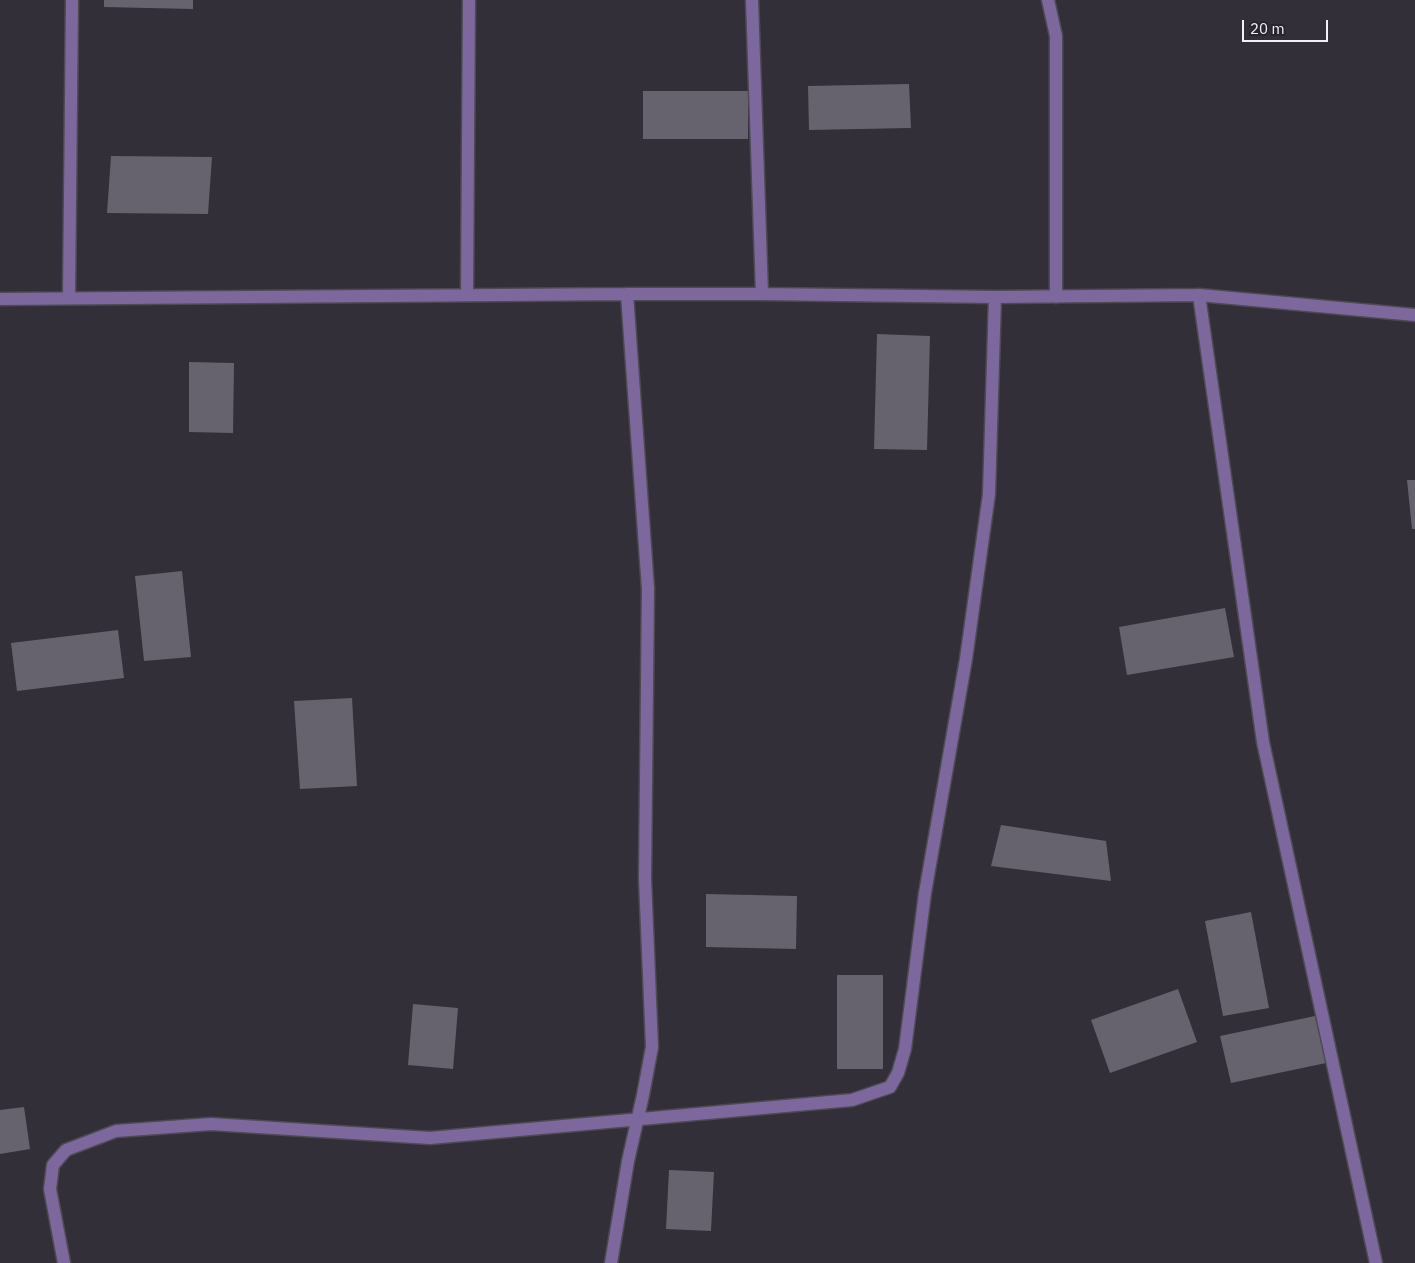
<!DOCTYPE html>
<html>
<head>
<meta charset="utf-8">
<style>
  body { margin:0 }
  #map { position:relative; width:1415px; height:1263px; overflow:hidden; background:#322f39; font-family:"IBM Plex Sans",sans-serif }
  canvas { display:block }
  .scale { position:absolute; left:1242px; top:20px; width:86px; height:22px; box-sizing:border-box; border:2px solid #f3f1f7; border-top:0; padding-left:6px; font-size:15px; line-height:18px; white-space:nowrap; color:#f3f1f7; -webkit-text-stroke:4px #28252e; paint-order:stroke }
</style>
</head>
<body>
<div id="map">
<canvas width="1415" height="1263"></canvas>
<div class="scale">20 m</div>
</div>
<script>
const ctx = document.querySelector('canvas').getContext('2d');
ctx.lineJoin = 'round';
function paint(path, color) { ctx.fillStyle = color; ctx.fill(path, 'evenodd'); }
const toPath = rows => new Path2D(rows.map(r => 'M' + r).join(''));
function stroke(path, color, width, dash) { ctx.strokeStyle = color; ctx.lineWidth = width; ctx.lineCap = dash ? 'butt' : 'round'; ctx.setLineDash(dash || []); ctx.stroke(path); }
paint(toPath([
  [104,0,193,0,193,9,104,7],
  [909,84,911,128,809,130,808,86],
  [643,91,748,91,748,139,643,139],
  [111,156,212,157,208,214,107,213],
  [877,334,930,336,927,450,874,449],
  [189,362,234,363,233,433,189,432],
  [1407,480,1415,480,1415,529,1412,529],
  [182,571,191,657,144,661,135,576],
  [1225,608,1234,657,1127,675,1119,627],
  [118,630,124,678,17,691,11,643],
  [352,698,357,786,300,789,294,701],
  [1001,825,1106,841,1111,881,991,866],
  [706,894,797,896,796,949,706,947],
  [1251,912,1269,1008,1223,1016,1205,921],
  [837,975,883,975,883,1069,837,1069],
  [1178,989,1197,1042,1110,1073,1091,1020],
  [413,1004,458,1008,453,1069,408,1065],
  [1315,1016,1326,1063,1231,1083,1220,1036],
  [24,1107,30,1149,0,1154,0,1110],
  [669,1170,714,1172,711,1231,666,1229]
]), '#67636e');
const minor = toPath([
  [752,0,762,294],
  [1048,0,1056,36,1056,297],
  [467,295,469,0],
  [1199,295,1263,742,1376,1263],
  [69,298,72,0],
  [0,299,627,294,762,294,995,297,1199,295,1415,315],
  [64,1263,50,1189,53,1165,66,1150,116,1131,211,1124,430,1138,852,1100,890,1087,898,1073,905,1049,925,893,966,659,989,494,995,297],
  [611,1263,628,1161,643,1095,652,1047,645,879,648,589,627,294]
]);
stroke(minor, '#4d4a54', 15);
stroke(minor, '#7c689c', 12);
</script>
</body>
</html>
